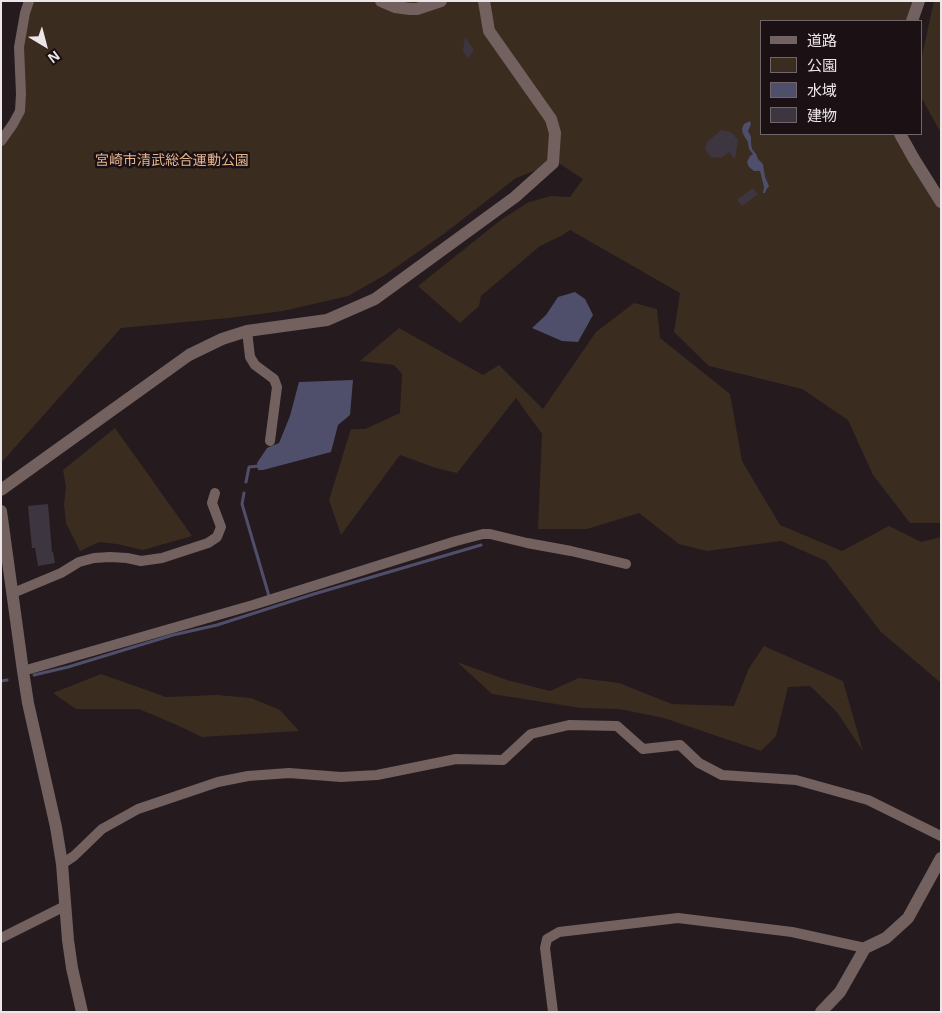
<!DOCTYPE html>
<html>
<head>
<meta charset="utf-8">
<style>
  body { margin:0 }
  #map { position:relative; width:942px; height:1013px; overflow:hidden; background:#251a1e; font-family:Helvetica,"Noto Sans JP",sans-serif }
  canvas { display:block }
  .frame { position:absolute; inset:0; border:2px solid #ede6e8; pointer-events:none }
  .legend { position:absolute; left:760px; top:20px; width:162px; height:115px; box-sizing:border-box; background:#1b1115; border:1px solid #6f6669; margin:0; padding:6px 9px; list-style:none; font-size:15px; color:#ede6e8 }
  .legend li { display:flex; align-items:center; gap:10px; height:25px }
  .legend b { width:25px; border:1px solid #6f6669 }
  .north { position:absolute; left:20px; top:20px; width:50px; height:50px; -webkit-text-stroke:4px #1b1115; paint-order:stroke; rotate:143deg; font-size:14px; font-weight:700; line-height:20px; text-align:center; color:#ede6e8 }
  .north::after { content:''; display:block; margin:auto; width:18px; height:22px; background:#ede6e8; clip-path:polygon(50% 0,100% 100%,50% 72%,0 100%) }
</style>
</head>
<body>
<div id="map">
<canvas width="942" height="1013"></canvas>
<div class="frame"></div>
<ul class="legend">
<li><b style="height:6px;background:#72615f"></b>道路</li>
<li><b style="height:14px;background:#3b2c20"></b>公園</li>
<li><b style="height:14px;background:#4f4f6c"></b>水域</li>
<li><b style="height:14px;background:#3d3640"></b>建物</li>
</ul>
<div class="north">N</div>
</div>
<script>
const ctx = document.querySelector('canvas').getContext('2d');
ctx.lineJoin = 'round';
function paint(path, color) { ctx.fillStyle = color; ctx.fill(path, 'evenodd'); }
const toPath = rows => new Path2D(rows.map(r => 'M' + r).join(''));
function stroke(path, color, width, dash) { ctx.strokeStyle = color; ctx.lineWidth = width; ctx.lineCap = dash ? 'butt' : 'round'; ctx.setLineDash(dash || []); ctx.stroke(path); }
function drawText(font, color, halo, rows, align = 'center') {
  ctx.font = font + ' Helvetica,"Noto Sans JP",sans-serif'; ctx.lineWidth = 5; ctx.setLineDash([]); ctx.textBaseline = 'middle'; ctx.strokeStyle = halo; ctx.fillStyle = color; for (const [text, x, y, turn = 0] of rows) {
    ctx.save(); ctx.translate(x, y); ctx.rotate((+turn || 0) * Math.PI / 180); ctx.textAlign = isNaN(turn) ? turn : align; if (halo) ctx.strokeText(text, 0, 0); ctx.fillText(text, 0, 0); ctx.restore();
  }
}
paint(toPath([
  [28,1,919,1,912,21,761,21,761,134,900,134,941,202,941,523,910,523,873,475,848,420,802,389,709,366,674,332,680,293,570,230,563,235,540,246,481,296,479,306,460,323,418,286,502,219,529,202,551,196,570,197,583,179,557,162,516,178,445,233,385,275,348,296,283,311,229,318,121,328,1,463,1,139,20,111,20,34],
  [934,1,941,1,941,133,921,97,921,60],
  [634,303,657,309,660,338,730,394,742,461,780,525,842,551,889,526,921,542,941,537,941,683,881,632,826,561,781,541,707,551,679,544,639,513,587,529,538,529,542,434,516,398,457,473,436,468,400,455,341,535,329,500,351,429,365,429,400,413,402,374,394,365,360,361,399,328,483,375,499,365,543,409,596,332],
  [115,428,192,536,143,550,117,544,99,542,80,551,66,523,64,504,66,487,63,470],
  [764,646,843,681,863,751,836,711,810,686,788,687,776,736,761,751,664,718,619,709,581,708,492,694,457,662,507,680,550,691,579,678,619,683,672,704,734,706,749,668],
  [101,674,166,697,217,695,251,698,280,710,299,731,202,737,179,726,139,709,76,709,53,693]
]), '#3b2c20');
paint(toPath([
  [750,121,751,124,748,131,751,137,751,144,752,149,756,154,758,159,763,164,765,177,769,186,766,190,765,193,763,193,764,187,760,171,754,171,749,167,747,162,750,156,753,154,749,149,748,142,743,134,742,129,744,124],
  [575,292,585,299,593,315,578,342,562,341,532,328,546,315,558,297],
  [353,380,350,415,338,425,331,452,263,470,258,470,257,463,267,448,279,443,290,416,299,382]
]), '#4f4f6c');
stroke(toPath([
  [246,482,249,467,259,466],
  [244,493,242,504,269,596],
  [34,675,68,667,173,635,217,625,314,594,481,545],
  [1,681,7,680]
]), '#4f4f6c', 3);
paint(toPath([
  [465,37,474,50,468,58,463,51],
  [721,130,731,132,738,140,735,159,729,152,721,158,711,157,705,149,707,142],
  [753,188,758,194,742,206,737,200],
  [48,504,52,552,53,552,55,563,38,566,35,548,32,548,28,506]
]), '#3d3640');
stroke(toPath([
  [1,141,13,124,20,111,21,94,19,47,25,13,29,1],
  [247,331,250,357,255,365,274,379,277,387,270,441],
  [13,593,61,573,79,562,94,558,110,557,127,558,141,561,162,558,208,543,217,537,221,527,212,503,215,493],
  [23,671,253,605,456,541,483,534,490,534,527,543,571,551,626,564],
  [62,864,74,856,102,829,138,809,218,782,248,776,289,773,341,777,377,775,456,759,503,760,531,734,569,725,617,726,643,749,680,745,699,763,722,775,796,780,868,800,941,836],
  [1,938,65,906],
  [553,1012,545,948,547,939,559,932,678,918,792,932,865,948]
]), '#72615f', 10);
stroke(toPath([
  [381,1,395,7,410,9,417,9,441,1],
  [912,21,919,1],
  [900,134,914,159,941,202],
  [1,490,189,355,222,339,247,331,327,320,375,299,515,197,553,163,555,133,551,119,489,31,484,1],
  [1,511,23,671,28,703,56,827,62,864,68,940,72,968,82,1012],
  [821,1012,840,992,865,948,886,938,908,918,941,858]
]), '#72615f', 12);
drawText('14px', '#e5b58c', '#1b1115', [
  ["宮崎市清武総合運動公園",172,161]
]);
</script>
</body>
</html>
